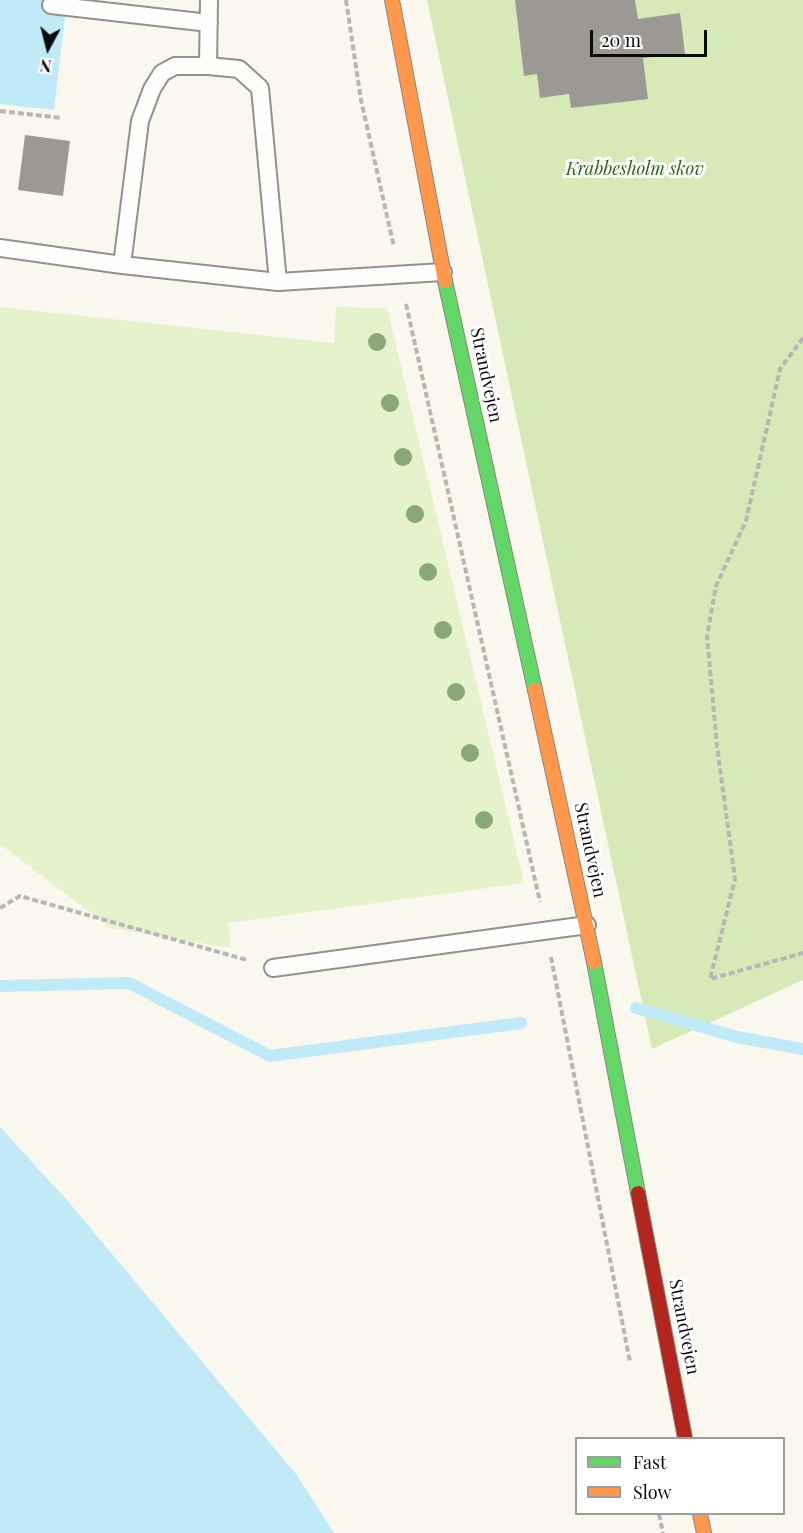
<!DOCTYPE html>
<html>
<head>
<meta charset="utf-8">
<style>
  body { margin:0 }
  #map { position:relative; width:803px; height:1533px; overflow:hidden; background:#faf7ee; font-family:"Playfair Display",serif }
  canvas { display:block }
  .legend { position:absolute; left:575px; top:1437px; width:210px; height:78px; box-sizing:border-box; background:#fff; border:2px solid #9d9d9d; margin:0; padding:8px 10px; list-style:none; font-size:18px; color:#0b0b0b }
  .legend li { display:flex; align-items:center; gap:12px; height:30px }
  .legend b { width:30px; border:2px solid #9d9d9d }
  .north { position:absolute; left:18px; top:18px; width:60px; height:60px; -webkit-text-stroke:4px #fff; paint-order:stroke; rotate:187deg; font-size:16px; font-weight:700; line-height:24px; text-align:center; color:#0b0b0b }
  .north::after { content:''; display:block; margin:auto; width:21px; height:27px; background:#0b0b0b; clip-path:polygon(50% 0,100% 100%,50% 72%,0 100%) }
  .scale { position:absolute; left:590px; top:30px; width:117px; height:27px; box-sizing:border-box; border:3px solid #0b0b0b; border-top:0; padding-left:8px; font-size:18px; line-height:21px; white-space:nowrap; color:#0b0b0b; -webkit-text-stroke:4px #fff; paint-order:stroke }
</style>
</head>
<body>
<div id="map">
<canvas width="803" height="1533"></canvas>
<ul class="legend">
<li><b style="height:8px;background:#63d668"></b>Fast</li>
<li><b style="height:8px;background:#ff974d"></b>Slow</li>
</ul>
<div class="north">N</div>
<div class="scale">20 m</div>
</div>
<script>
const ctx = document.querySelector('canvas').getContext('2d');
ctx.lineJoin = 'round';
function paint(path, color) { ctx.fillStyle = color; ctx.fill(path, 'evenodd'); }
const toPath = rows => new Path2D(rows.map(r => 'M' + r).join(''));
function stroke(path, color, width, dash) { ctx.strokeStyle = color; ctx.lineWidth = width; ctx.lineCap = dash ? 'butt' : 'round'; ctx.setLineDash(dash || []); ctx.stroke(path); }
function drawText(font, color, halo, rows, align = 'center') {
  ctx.font = font + ' "Playfair Display",serif'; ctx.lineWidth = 6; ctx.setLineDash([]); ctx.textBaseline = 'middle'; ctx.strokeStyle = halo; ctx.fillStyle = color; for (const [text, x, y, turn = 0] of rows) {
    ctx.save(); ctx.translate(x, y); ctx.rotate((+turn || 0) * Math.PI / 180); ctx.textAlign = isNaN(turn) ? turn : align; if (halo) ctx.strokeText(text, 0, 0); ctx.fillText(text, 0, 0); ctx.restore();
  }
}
paint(toPath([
  [0,307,334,343,336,307,387,308,524,883,228,923,231,948,111,928,0,844]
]), '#e6f2cb');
paint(toPath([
  [427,0,803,0,803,980,652,1049]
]), '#d6eab8');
paint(toPath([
  [0,0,67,0,54,110,0,104],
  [0,1127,66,1199,296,1474,334,1533,0,1533]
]), '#c0eaf8');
stroke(toPath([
  [0,986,129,983,270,1056,521,1023],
  [636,1008,737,1037,803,1049]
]), '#c0eaf8', 12);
paint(toPath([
  [515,0,635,0,638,19,680,13,685,54,643,58,648,99,571,108,569,94,540,98,537,74,524,76],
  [25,135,70,141,63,196,18,190]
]), '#9c9994');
const lane = toPath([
  [209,0,208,66,239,69,260,88,278,282],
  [51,5,209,23],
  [0,248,122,265,278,282,443,272],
  [122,265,140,121,152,89,162,73,175,66,208,66],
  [273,968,587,925]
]);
const fast = toPath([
  [445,281,535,690],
  [594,962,638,1193]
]);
const slow = toPath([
  [392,0,445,281],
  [535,690,594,962],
  [700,1514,704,1533]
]);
const jam = toPath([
  [638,1193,685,1438]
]);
stroke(lane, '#93918d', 20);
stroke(fast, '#898884', 16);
stroke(slow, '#898884', 16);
stroke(jam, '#898884', 16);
stroke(toPath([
  [346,0,361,100,394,247],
  [0,111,62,118],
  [406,304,540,902],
  [803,338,780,369,746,521,716,586,707,636,717,746,735,879,710,979,803,953],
  [0,908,20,896,247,960],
  [551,957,630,1362],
  [659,1514,663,1533]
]), '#b7b6b5', 4, [6, 3]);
stroke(lane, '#fefefc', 16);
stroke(fast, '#63d668', 14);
stroke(slow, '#ff974d', 14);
stroke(jam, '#b3261e', 14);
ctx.fillStyle = '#8aa877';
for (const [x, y] of [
  [377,342],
  [390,403],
  [403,457],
  [415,514],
  [428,572],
  [443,630],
  [456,692],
  [470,753],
  [484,820]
]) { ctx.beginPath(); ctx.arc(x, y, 9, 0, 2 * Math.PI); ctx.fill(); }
drawText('italic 18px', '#2e6816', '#fff', [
  ["Krabbesholm skov",635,169]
]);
drawText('18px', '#0b0b0b', '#fff', [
  ["Strandvejen",486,375,78],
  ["Strandvejen",590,850,78],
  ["Strandvejen",684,1327,79]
]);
</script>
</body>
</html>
